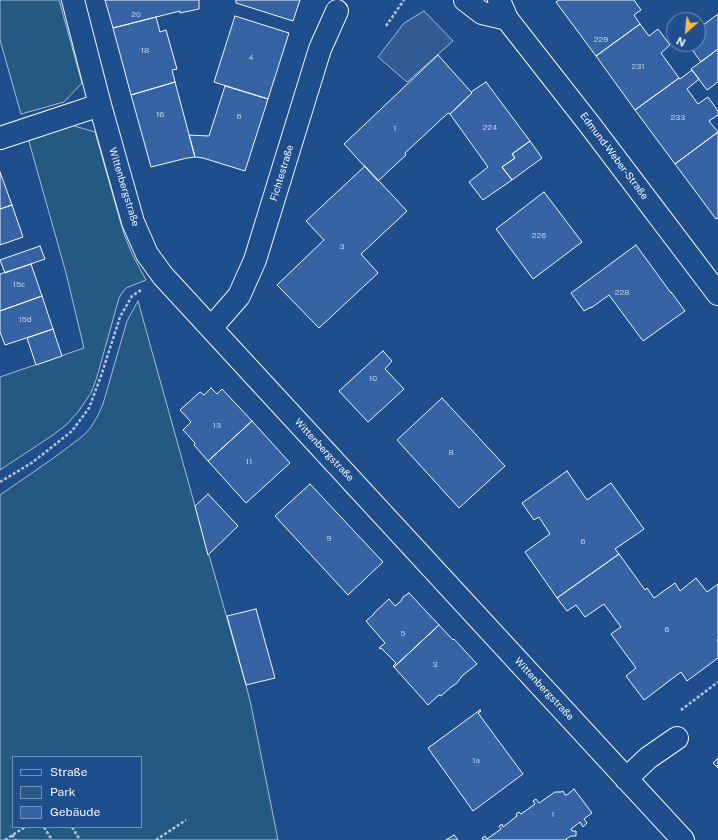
<!DOCTYPE html>
<html>
<head>
<meta charset="utf-8">
<style>
  body { margin:0 }
  #map { position:relative; width:718px; height:840px; overflow:hidden; background:#1f4e8c; font-family:"Public Sans",sans-serif }
  canvas { display:block }
  .legend { position:absolute; left:12px; top:756px; width:130px; height:72px; box-sizing:border-box; background:#1f4e8c; border:1px solid #7391ba; margin:0; padding:5px 7px; list-style:none; font-size:12px; color:#f2f6ff }
  .legend li { display:flex; align-items:center; gap:8px; height:20px }
  .legend b { width:20px; border:1px solid #7391ba }
  .north { position:absolute; left:666px; top:12px; width:40px; height:40px; box-sizing:border-box; background:#1f4e8c; border:1px solid #7391ba; border-radius:50%; rotate:207deg; font-size:11px; font-weight:700; line-height:16px; text-align:center; color:#f2f6ff }
  .north::after { content:''; display:block; margin:auto; width:14px; height:18px; background:#ffb74d; clip-path:polygon(50% 0,100% 100%,50% 72%,0 100%) }
</style>
</head>
<body>
<div id="map">
<canvas width="718" height="840"></canvas>
<ul class="legend">
<li><b style="height:5px;background:#1f4e8c"></b>Straße</li>
<li><b style="height:11px;background:#245a82"></b>Park</li>
<li><b style="height:11px;background:#3563a3"></b>Gebäude</li>
</ul>
<div class="north">N</div>
</div>
<script>
const ctx = document.querySelector('canvas').getContext('2d');
ctx.lineJoin = 'round';
function paint(path, color) { ctx.fillStyle = color; ctx.fill(path, 'evenodd'); }
const toPath = rows => new Path2D(rows.map(r => 'M' + r).join(''));
function stroke(path, color, width, dash) { ctx.strokeStyle = color; ctx.lineWidth = width; ctx.lineCap = dash ? 'butt' : 'round'; ctx.setLineDash(dash || []); ctx.stroke(path); }
function drawText(font, color, halo, rows, align = 'center') {
  ctx.font = font + ' "Public Sans",sans-serif'; ctx.lineWidth = 3; ctx.setLineDash([]); ctx.textBaseline = 'middle'; ctx.strokeStyle = halo; ctx.fillStyle = color; for (const [text, x, y, turn = 0] of rows) {
    ctx.save(); ctx.translate(x, y); ctx.rotate((+turn || 0) * Math.PI / 180); ctx.textAlign = isNaN(turn) ? turn : align; if (halo) ctx.strokeText(text, 0, 0); ctx.fillText(text, 0, 0); ctx.restore();
  }
}
const green = toPath([
  [0,0,59,0,82,83,64,102,21,114,0,40,0,0],
  [71,125,95,132,123,231,132,254,146,280,126,288,122,293,119,298,97,377,91,393,78,412,66,425,53,435,0,470,0,377,84,348,66,273,28,138,71,125],
  [138,301,195,506,246,685,251,705,278,840,0,840,0,495,55,457,84,435,91,427,98,415,103,404,127,321,138,301],
  [13,757,141,757,141,827,13,827,13,757]
]);
paint(green, '#245a82');
stroke(green, '#a8bbd7', 1);
const parking = toPath([
  [424,11,453,41,407,82,378,57,404,23,424,11]
]);
paint(parking, '#305b95');
stroke(parking, '#a8bbd7', 1);
const building = toPath([
  [105,0,199,0,199,9,180,13,180,11,113,28,105,0],
  [236,0,300,0,293,21,236,3,236,0],
  [559,0,634,0,641,10,634,15,640,24,596,56,556,2,559,0],
  [718,14,718,49,701,62,688,44,698,44,698,29,718,14],
  [235,16,289,33,268,99,214,82,235,16],
  [156,17,160,32,166,30,177,69,172,70,175,82,131,95,113,28,156,17],
  [640,24,649,36,658,29,670,45,661,53,679,78,635,110,596,56,640,24],
  [718,49,718,82,707,90,691,69,718,49],
  [438,55,472,93,450,114,448,113,405,153,406,155,378,181,344,144,438,55],
  [692,70,699,79,687,89,698,104,708,97,718,111,718,115,709,121,718,132,675,164,635,110,679,78,680,79,692,70],
  [175,82,195,157,187,158,151,167,131,95,175,82],
  [486,82,530,141,512,154,515,158,502,167,512,180,483,200,469,182,488,167,450,114,472,93,471,92,486,82],
  [225,86,268,99,245,171,203,158,195,157,189,135,209,136,225,86],
  [718,132,718,218,716,219,675,164,718,132],
  [530,141,542,158,512,180,502,167,515,158,512,154,530,141],
  [365,166,407,211,361,254,378,273,319,328,277,285,324,240,306,221,365,166],
  [0,172,12,205,0,209,0,172],
  [544,192,582,242,533,279,496,229,544,192],
  [12,205,23,237,0,245,0,209,12,205],
  [636,245,671,293,671,292,685,311,643,341,609,295,591,308,591,307,584,311,571,293,636,245],
  [40,246,45,259,5,273,0,260,40,246],
  [31,264,42,296,0,311,0,274,31,264],
  [42,296,53,329,5,345,0,332,0,311,42,296],
  [53,329,62,356,36,365,27,338,53,329],
  [383,351,392,361,385,369,404,389,368,422,339,391,375,358,383,351],
  [211,388,217,394,222,389,252,421,208,461,194,445,195,443,183,430,191,422,180,410,200,392,204,395,211,388],
  [442,398,505,466,459,508,397,440,442,398],
  [252,421,290,463,246,503,208,461,252,421],
  [567,471,587,500,611,483,644,529,615,549,619,554,557,598,525,552,550,534,539,517,534,520,522,503,567,471],
  [310,484,383,562,348,595,275,516,310,484],
  [208,494,238,526,208,555,195,506,208,494],
  [619,554,645,590,647,588,654,598,675,583,680,591,696,578,707,592,718,584,718,639,717,640,718,642,718,658,687,681,681,672,644,700,626,676,636,668,611,634,621,627,604,604,585,617,576,605,567,611,557,598,619,554],
  [409,593,439,625,394,667,393,666,396,663,381,648,381,649,379,648,385,643,366,621,374,614,374,613,389,599,395,606,401,601,403,597,409,593],
  [256,609,275,678,246,685,227,616,256,609],
  [439,625,453,640,454,639,477,664,462,676,457,683,451,687,441,696,439,695,428,705,394,667,439,625],
  [480,710,481,711,478,713,523,774,473,811,428,748,480,710],
  [718,758,718,768,713,763,718,758],
  [574,789,592,813,584,819,587,823,583,827,580,822,571,829,572,831,576,831,576,836,571,836,566,839,567,840,483,840,482,838,485,836,487,839,501,829,499,826,502,824,503,827,517,816,516,814,519,812,521,814,535,804,533,801,536,799,539,803,555,792,561,792,563,791,565,795,567,795,574,789],
  [454,835,458,840,446,840,454,835]
]);
paint(building, '#3563a3');
stroke(building, '#f2f6ff', 1);
const street = toPath([
  [73,0,100,105,133,222,147,254,163,276,683,840],
  [465,0,482,13,507,19],
  [499,0,507,19,590,125,718,294],
  [0,138,100,105],
  [211,328,239,296,255,260,320,49,337,11],
  [626,779,648,758,677,738]
]);
stroke(street, '#f2f6ff', 24);
stroke(toPath([
  [386,26,404,0],
  [0,482,33,462,72,431,89,408,101,376,120,317,132,296,141,290],
  [681,710,718,682],
  [44,827,52,840],
  [72,827,80,840],
  [12,835,16,840],
  [5,840,25,827],
  [156,840,186,820]
]), '#b3c4dc', 2.5, [3, 2]);
stroke(street, '#1f4e8c', 22);
drawText('8px', '#c3d1e8', null, [
  ["20",136,15],
  ["229",601,40],
  ["18",145,51],
  ["4",251,58],
  ["231",638,67],
  ["16",160,115],
  ["6",239,117],
  ["233",678,118],
  ["224",490,128],
  ["1",395,129],
  ["226",539,236],
  ["3",342,247],
  ["15c",19,285],
  ["228",622,293],
  ["15d",25,320],
  ["10",373,379],
  ["13",217,426],
  ["8",451,453],
  ["11",249,462],
  ["9",329,539],
  ["6",583,542],
  ["6",667,630],
  ["5",403,634],
  ["3",435,665],
  ["1a",476,761],
  ["1",553,815]
]);
drawText('10px', '#f2f6ff', '#1f4e8c', [
  ["Edmund-Weber-Straße",614,156,53],
  ["Fichtestraße",282,173,-73],
  ["Wittenbergstraße",124,187,73],
  ["Wittenbergstraße",324,450,47],
  ["Wittenbergstraße",544,689,47]
]);
</script>
</body>
</html>
